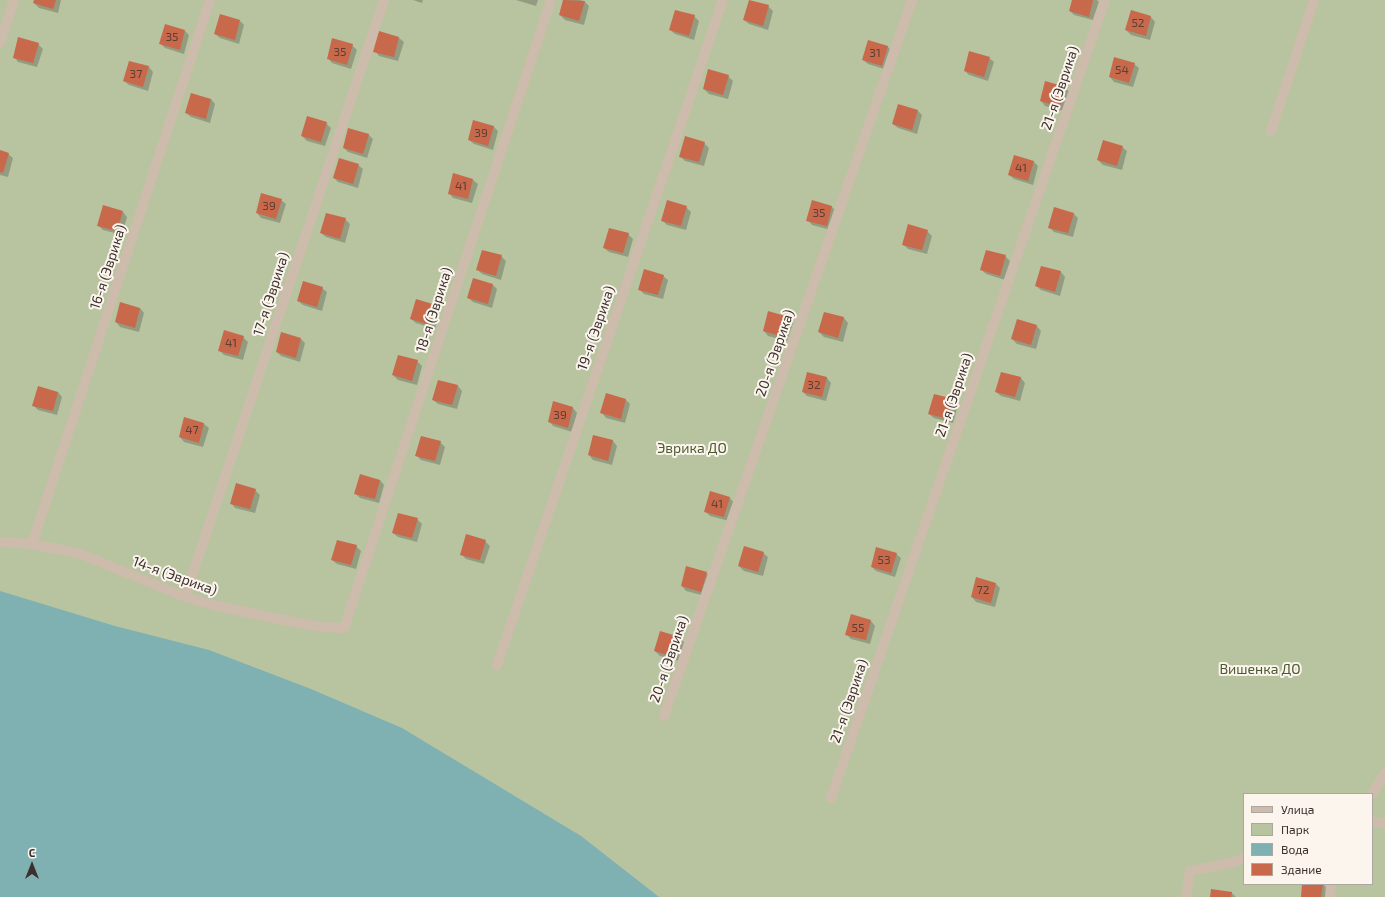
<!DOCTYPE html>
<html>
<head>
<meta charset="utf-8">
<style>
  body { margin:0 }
  #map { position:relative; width:1385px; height:897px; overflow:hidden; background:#f4ebe1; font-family:"Exo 2",sans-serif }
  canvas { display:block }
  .legend { position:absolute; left:1243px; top:793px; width:130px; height:92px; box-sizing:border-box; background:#fbf5ee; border:1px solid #aea6a0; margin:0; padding:5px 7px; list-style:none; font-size:12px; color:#3b302b }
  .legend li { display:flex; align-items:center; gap:8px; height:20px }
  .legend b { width:20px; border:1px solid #aea6a0 }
  .north { position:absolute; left:12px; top:845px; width:40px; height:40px; -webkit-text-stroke:3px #fbf5ee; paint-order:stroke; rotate:0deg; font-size:11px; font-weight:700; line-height:16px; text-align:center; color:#3b302b }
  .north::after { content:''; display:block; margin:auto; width:14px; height:18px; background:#3b302b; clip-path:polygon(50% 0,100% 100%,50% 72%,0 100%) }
</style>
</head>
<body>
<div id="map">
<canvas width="1385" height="897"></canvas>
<ul class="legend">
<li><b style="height:5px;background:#cdbbac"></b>Улица</li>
<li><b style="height:11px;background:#b8c4a0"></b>Парк</li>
<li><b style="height:11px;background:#7fb0b2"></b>Вода</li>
<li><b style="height:11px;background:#c8694b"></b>Здание</li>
</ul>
<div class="north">С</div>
</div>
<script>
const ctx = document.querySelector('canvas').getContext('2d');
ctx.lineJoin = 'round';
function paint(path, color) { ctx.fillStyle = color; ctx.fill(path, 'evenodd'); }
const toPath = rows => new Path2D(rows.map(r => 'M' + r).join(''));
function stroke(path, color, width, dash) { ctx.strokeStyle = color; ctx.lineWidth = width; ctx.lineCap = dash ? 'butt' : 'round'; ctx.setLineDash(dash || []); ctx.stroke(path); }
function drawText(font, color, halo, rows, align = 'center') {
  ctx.font = font + ' "Exo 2",sans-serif'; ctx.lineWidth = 4; ctx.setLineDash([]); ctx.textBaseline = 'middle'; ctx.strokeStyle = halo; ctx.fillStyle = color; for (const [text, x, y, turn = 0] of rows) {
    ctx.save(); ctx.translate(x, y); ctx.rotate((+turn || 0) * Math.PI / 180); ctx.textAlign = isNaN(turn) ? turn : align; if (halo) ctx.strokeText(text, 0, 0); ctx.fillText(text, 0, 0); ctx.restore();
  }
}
paint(toPath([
  [0,0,1385,0,1385,897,0,897],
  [1244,794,1372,794,1372,884,1244,884]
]), '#b8c4a0');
paint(toPath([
  [0,591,115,626,209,650,311,689,402,728,581,836,659,897,0,897]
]), '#7fb0b2');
paint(toPath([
  [35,0,61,0,58,13,39,8,34,3],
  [413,0,423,0,422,3],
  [516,0,538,0,536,6],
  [564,0,579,0,584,1,589,6,584,25,565,20,560,15],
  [1073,0,1097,0,1099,2,1093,20,1074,15,1070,11],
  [768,6,773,11,768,30,749,24,744,20],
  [694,16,699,21,694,40,675,34,670,30],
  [1151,17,1155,22,1150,40,1131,35,1126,30],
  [240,21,244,25,239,44,220,38,215,34],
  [185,31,189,35,184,54,165,48,161,44],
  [380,32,399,38,404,42,398,61,379,56,375,51],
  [38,44,43,49,37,67,18,62,14,57],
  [352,45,357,50,351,69,332,63,328,58],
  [887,46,892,51,887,70,868,64,863,60],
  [989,58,994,62,988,81,969,75,965,71],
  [1134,64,1139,68,1133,87,1114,82,1110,77],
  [149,67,153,72,148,91,129,85,124,81],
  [728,76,733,81,728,99,709,94,704,89],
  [1065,88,1070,92,1064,111,1045,106,1041,101],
  [211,99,215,104,210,123,191,117,186,113],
  [918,111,922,115,917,134,898,128,893,124],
  [326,123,331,128,325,146,307,141,302,136],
  [493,126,498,131,493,150,474,144,469,140],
  [368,134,373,139,367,158,348,152,344,148],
  [704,143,709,148,704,166,685,161,680,156],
  [1122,147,1127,151,1122,170,1103,165,1098,160],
  [0,151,8,154,13,158,8,177,0,175],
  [1034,162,1038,166,1033,185,1014,179,1009,175],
  [358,165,363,169,358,188,338,182,334,178],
  [454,175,473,180,478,184,472,203,453,198,449,193],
  [281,200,286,204,280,223,261,218,257,213],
  [813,202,832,207,837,212,831,230,812,225,808,220],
  [686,207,691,212,686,230,667,225,662,220],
  [123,212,127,217,122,235,103,230,98,225],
  [1074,214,1078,218,1073,237,1054,232,1049,227],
  [345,219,350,224,345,243,326,237,321,233],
  [927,231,932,236,927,254,908,249,903,244],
  [628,234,633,239,628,257,609,252,604,248],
  [501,256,506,261,501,280,482,274,477,269],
  [1005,256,1010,261,1005,280,986,274,981,269],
  [1042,267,1061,272,1065,277,1060,296,1041,290,1036,286],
  [663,276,668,280,663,299,644,294,639,289],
  [493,285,497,289,492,308,473,302,468,298],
  [322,288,327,292,322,311,303,305,298,301],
  [435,306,440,310,435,329,416,323,411,319],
  [140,308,144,313,139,332,120,327,116,322],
  [825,313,844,318,848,323,843,342,824,337,819,332],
  [788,318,793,323,787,341,768,336,764,331],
  [1037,326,1041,331,1036,349,1017,344,1012,339],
  [243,337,248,342,243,360,224,355,219,350],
  [301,339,305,343,300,362,281,356,277,352],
  [417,361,422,366,417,385,398,380,393,375],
  [808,373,827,378,831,383,826,401,807,396,803,392],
  [1002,373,1021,378,1025,383,1020,401,1001,396,996,392],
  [458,386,462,391,457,409,438,404,433,400],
  [58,392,62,397,57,415,38,410,34,406],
  [607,394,626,400,630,404,625,423,606,418,602,413],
  [953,400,958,405,953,423,934,418,929,414],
  [554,403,573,408,577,413,572,432,553,426,549,421],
  [185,418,204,424,209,428,203,447,184,442,180,437],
  [594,436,613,441,617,446,612,465,593,460,589,455],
  [440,442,445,447,440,465,421,460,416,455],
  [380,480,384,485,379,503,360,498,356,494],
  [255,490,260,495,255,513,235,508,231,503],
  [730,498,734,503,729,521,710,516,705,511],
  [417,519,422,524,417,542,398,537,393,533],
  [485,541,490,546,484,564,466,559,461,554],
  [356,546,361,551,356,569,337,564,332,560],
  [763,553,768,557,763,576,744,571,739,566],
  [896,554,901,558,895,577,876,571,872,567],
  [706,573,711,577,705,596,686,591,682,586],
  [996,584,1000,588,995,607,976,602,972,597],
  [852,616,871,621,875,626,870,644,851,639,846,634],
  [679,638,684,642,679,661,660,656,655,651],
  [1303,884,1323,884,1327,888,1326,897,1302,897],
  [1231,892,1236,897,1211,897]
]), '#0003');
paint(toPath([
  [34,0,56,0,53,9,33,3],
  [563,0,585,1,579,21,559,15],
  [749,0,769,5,763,26,743,20],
  [1072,0,1093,0,1089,17,1069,11],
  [675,10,695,15,689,36,669,30],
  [1131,10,1151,16,1146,36,1125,30],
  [220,14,240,20,235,40,214,34],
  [165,24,185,30,180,50,159,44],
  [379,31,399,37,394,57,373,52],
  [18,37,39,43,33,63,13,58],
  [332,38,353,44,347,65,327,59],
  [868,40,888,46,882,66,862,60],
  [969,51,990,57,984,77,964,71],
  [1114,57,1135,63,1129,83,1109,77],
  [129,61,149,66,143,87,123,81],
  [708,69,729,75,723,95,703,89],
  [1045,81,1066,87,1060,107,1040,101],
  [191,93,211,99,206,119,185,113],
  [898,104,918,110,912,130,892,124],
  [307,116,327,122,321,142,301,136],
  [473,120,494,126,488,146,468,140],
  [348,128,369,134,363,154,343,148],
  [685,136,705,142,699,162,679,157],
  [1103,140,1123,146,1117,166,1097,160],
  [0,150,9,153,3,173,0,172],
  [1014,155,1034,161,1028,181,1008,175],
  [339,158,359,164,353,184,333,178],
  [453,173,473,179,468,199,448,194],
  [261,193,282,199,276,219,256,213],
  [667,200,687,206,681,226,661,221],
  [812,200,832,206,827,226,806,221],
  [103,205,123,211,117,231,97,226],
  [1054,207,1074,213,1068,233,1048,228],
  [326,213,346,218,340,239,320,233],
  [908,224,928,230,922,250,902,245],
  [609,228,629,233,623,253,603,248],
  [482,250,502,255,496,276,476,270],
  [986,250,1006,255,1000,276,980,270],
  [1041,266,1061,271,1055,292,1035,286],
  [644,269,664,275,658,295,638,290],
  [473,278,493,284,488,304,467,298],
  [303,281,323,287,317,307,297,301],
  [416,299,436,305,430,325,410,319],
  [120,302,140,308,135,328,115,322],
  [768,311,789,317,783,337,763,331],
  [824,312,844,317,838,338,818,332],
  [1017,319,1037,325,1031,345,1011,339],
  [224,330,244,336,238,356,218,351],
  [281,332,301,338,296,358,276,352],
  [398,355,418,360,412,381,392,375],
  [807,372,827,377,822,397,802,392],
  [1001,372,1021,377,1015,397,995,392],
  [438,380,458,385,452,405,432,400],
  [38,386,58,392,53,411,32,406],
  [606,393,626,399,621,419,600,413],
  [934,394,954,399,948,419,928,414],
  [553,401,573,407,568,428,548,422],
  [184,417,204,423,199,443,179,437],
  [593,435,613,440,608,461,588,455],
  [421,436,441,441,435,461,415,456],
  [360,474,380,480,375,499,354,494],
  [236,483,256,489,250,509,230,504],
  [710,491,730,497,724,517,704,512],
  [398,513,418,518,412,538,392,533],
  [466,534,486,540,480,560,460,555],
  [337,540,357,545,351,565,331,560],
  [744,546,764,552,758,572,738,566],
  [876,547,897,553,891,573,871,567],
  [686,566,707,572,701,592,681,586],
  [976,577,996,583,991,603,971,597],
  [851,614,871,620,866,640,845,635],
  [660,631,680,637,674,657,654,651],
  [1302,884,1323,884,1321,897,1301,897],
  [1211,889,1232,892,1231,897,1210,897]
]), '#c8694b');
stroke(toPath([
  [0,43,14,0],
  [1271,131,1314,0],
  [0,542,32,544,81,554,185,597,217,606,288,621,322,627,344,628,551,0],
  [32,544,210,0],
  [185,597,384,0],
  [497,665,723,0],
  [664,716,912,0],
  [1372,794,1385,773],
  [831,798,1105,0],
  [1372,821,1385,824],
  [1186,897,1190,871,1235,862,1244,857],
  [1330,897,1331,884]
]), '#cdbbac', 10);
drawText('12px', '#5e3e33', null, [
  ["52",1138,23],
  ["35",172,37],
  ["35",340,52],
  ["31",875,53],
  ["54",1122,70],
  ["37",136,74],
  ["39",481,133],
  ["41",1021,168],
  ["41",461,186],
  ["39",269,206],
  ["35",819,213],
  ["41",231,343],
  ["32",814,385],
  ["39",560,415],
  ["47",192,430],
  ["41",717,504],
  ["53",884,560],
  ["72",983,590],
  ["55",858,628]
]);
drawText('14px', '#3b302b', '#fbf5ee', [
  ["21-я (Эврика)",1060,88,-71],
  ["16-я (Эврика)",108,267,-72],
  ["17-я (Эврика)",271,294,-72],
  ["18-я (Эврика)",434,310,-72],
  ["19-я (Эврика)",596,328,-71],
  ["20-я (Эврика)",775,353,-71],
  ["21-я (Эврика)",954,395,-71],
  ["14-я (Эврика)",175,576,20],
  ["20-я (Эврика)",669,659,-71],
  ["21-я (Эврика)",849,701,-71]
]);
drawText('14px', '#4a5a2e', '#fbf5ee', [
  ["Эврика ДО",692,448],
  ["Вишенка ДО",1260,669]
]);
</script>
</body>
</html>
